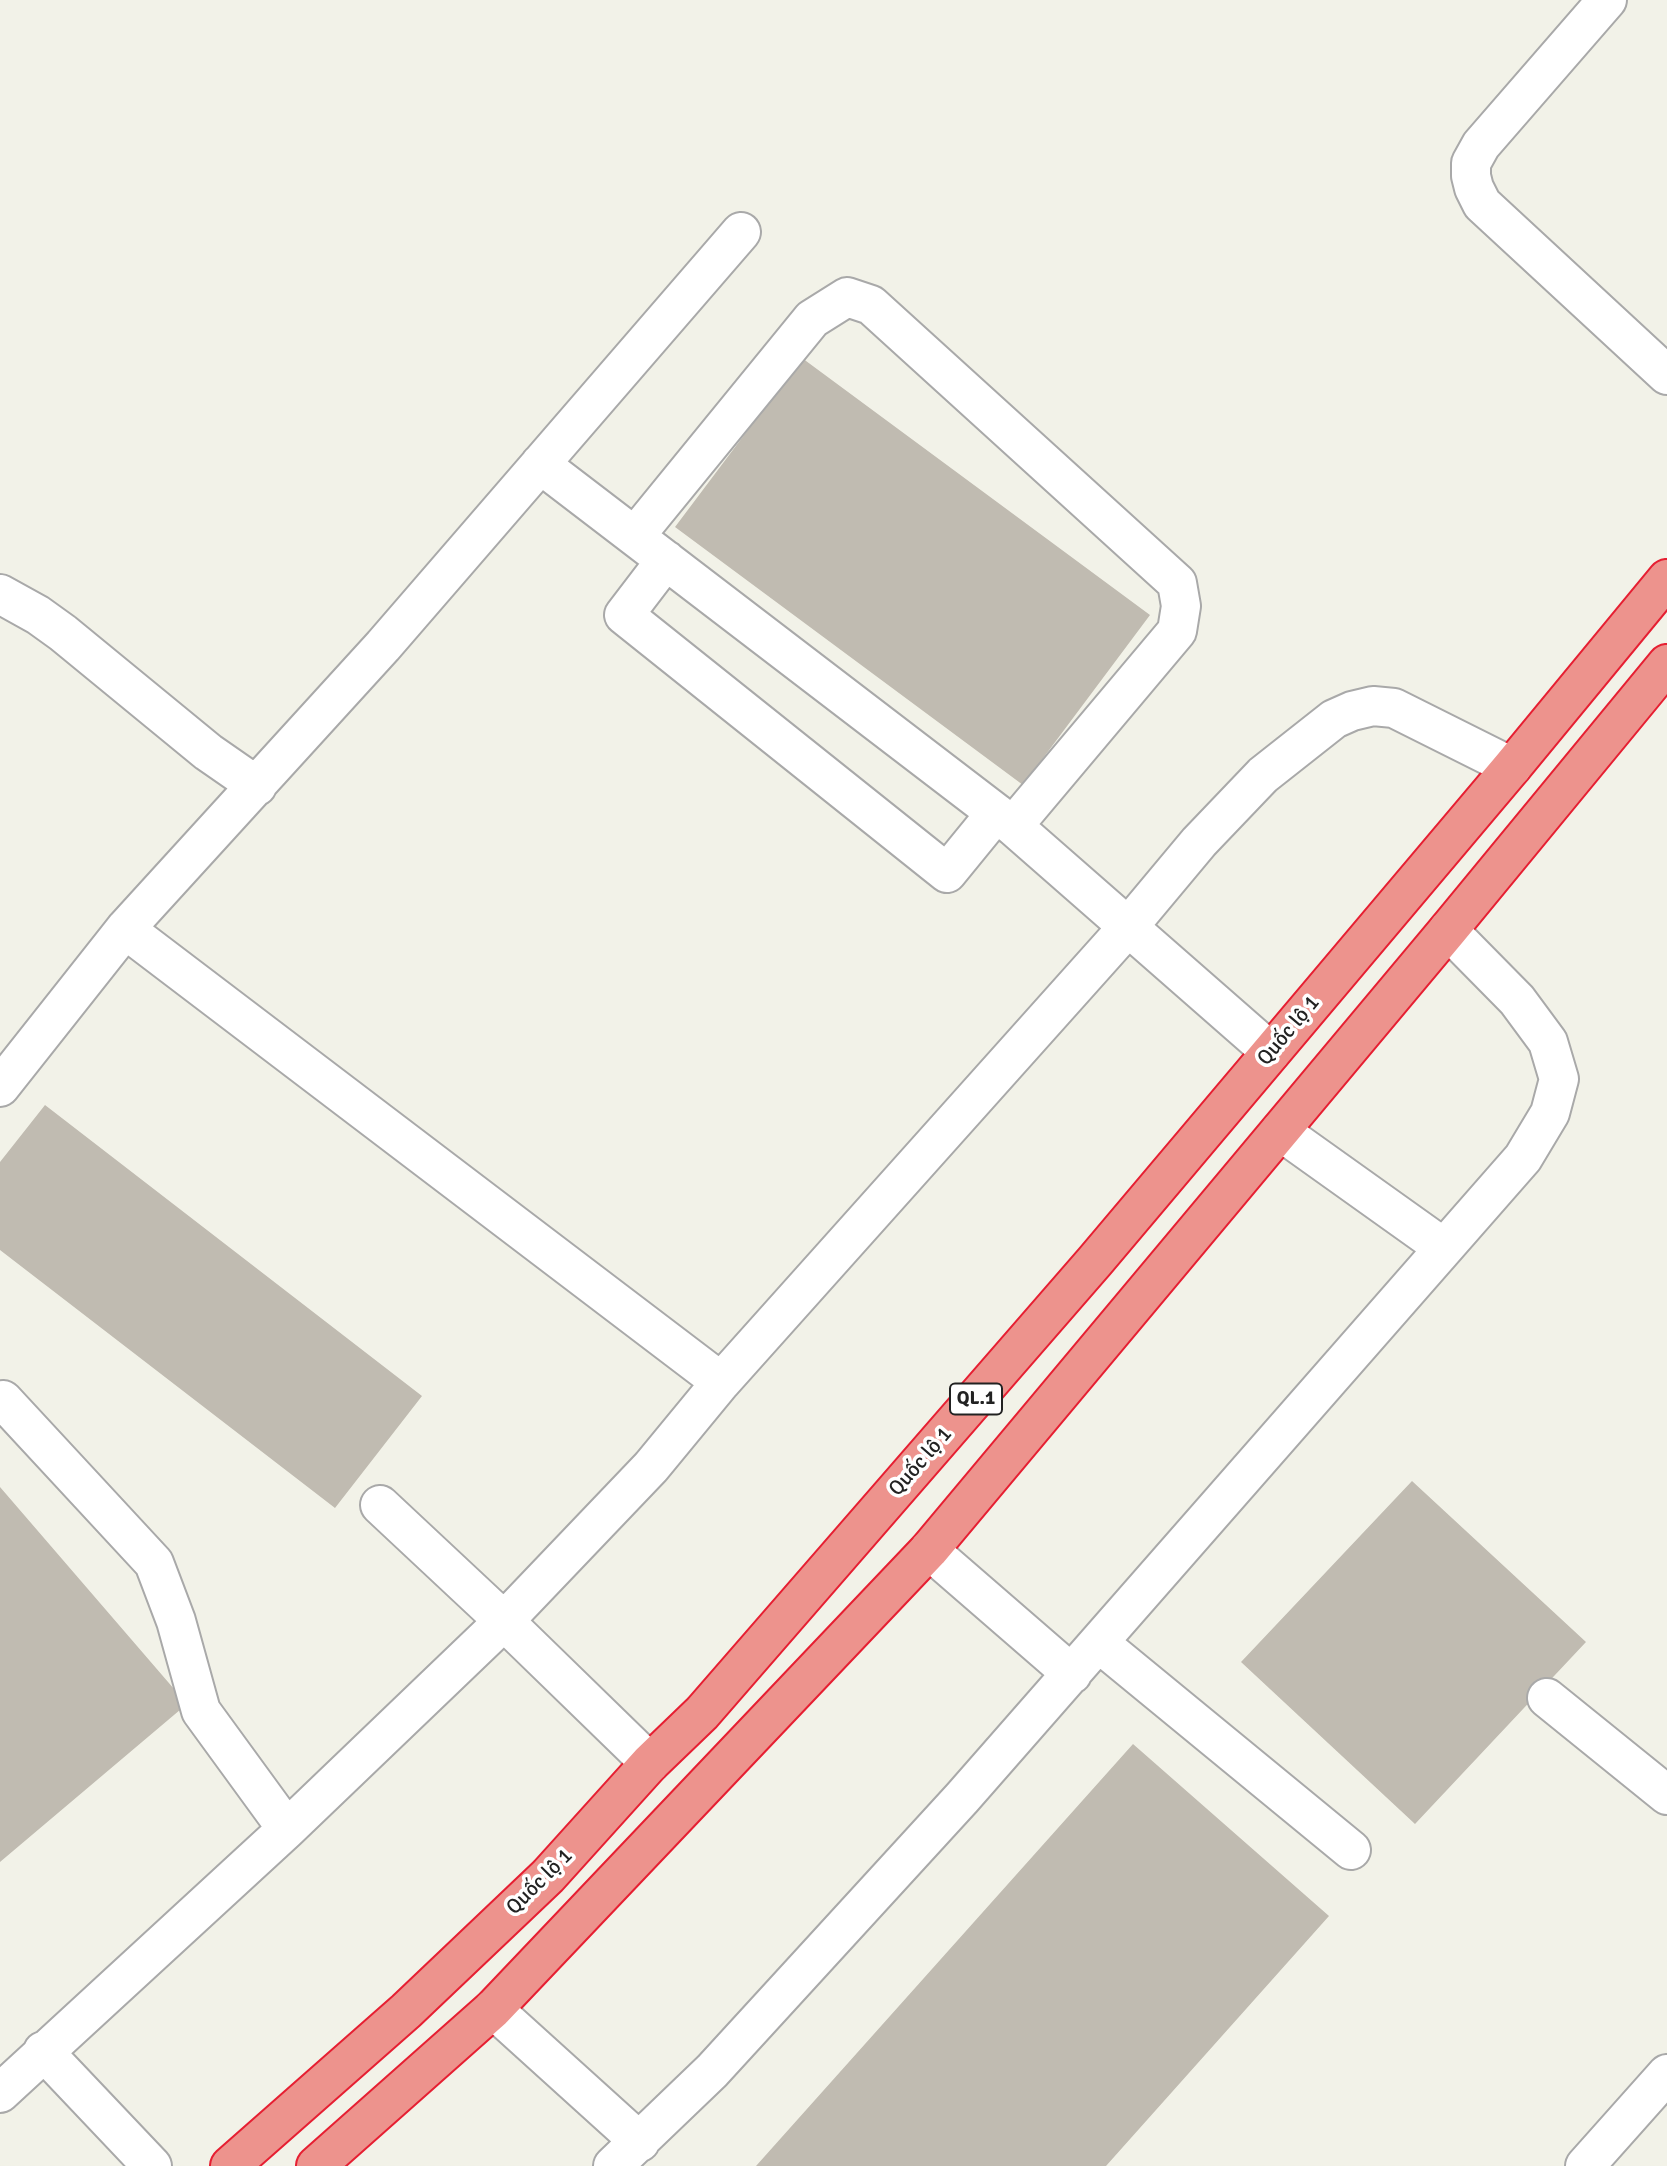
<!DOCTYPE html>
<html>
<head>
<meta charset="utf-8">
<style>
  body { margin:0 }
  canvas { display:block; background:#f2f2e8 }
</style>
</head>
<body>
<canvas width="1667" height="2166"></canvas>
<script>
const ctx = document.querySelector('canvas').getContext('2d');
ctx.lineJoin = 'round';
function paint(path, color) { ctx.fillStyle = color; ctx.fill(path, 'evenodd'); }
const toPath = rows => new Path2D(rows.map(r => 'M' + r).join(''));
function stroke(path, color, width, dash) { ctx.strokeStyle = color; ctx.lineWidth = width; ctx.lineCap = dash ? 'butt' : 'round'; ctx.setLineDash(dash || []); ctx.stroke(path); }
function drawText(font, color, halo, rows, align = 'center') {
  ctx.font = font + ' Signika,sans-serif'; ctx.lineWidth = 7; ctx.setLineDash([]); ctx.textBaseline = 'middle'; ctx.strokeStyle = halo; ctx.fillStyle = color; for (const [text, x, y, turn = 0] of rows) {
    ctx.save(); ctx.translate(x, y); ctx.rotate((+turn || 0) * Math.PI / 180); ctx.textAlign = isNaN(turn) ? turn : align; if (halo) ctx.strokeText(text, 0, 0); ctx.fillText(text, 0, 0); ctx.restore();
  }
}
paint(toPath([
  [802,358,1150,615,1023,785,675,527],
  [45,1105,422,1396,335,1508,0,1250,0,1162],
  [1412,1481,1586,1642,1415,1824,1241,1662],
  [0,1487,187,1704,0,1862],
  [1133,1744,1329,1916,1106,2166,756,2166]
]), '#c0bbb1');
const minor = toPath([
  [1607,0,1481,145,1471,163,1471,176,1474,188,1482,204,1667,375],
  [540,464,1013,826,1271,1052],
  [635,536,812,319,847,297,871,305,1177,583,1181,606,1177,631,1013,826],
  [666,560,624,615,947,873,996,813],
  [0,594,38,615,63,633,208,752,257,786],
  [125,929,721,1382],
  [0,1087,125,929,383,646,741,232],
  [1280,1131,1444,1248],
  [3,1400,154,1563,176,1621,201,1711,287,1829],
  [380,1505,504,1621,650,1763],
  [929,1550,1072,1674],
  [1099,1643,1351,1850],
  [1547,1698,1667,1795],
  [493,2009,640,2142],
  [43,2051,152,2166],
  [0,2093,287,1829,504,1621,651,1467,721,1382,1128,927,1199,842,1263,775,1334,719,1352,711,1373,706,1394,708,1512,767],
  [613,2166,712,2071,962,1798,1523,1158,1550,1113,1559,1079,1548,1042,1517,1000,1448,930],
  [1585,2166,1667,2074]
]);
const highway = toPath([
  [230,2166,406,2011,548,1876,650,1763,702,1713,1095,1261,1512,767,1667,579],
  [316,2166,493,2009,929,1550,1448,930,1667,664]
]);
stroke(minor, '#a9a9a9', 42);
stroke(highway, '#e61f32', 42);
stroke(minor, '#fff', 38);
stroke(highway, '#ed938d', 38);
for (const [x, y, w] of [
  [976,1399,52]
]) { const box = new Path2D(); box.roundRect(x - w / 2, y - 15.5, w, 31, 5); ctx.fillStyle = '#fff'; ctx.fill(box); stroke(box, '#222', 2); }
drawText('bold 19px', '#222', null, [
  ["QL.1",976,1399]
]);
drawText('21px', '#222', '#fff', [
  ["Quốc lộ 1",1289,1031,-50],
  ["Quốc lộ 1",921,1462,-49],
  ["Quốc lộ 1",540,1882,-45]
]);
</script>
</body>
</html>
